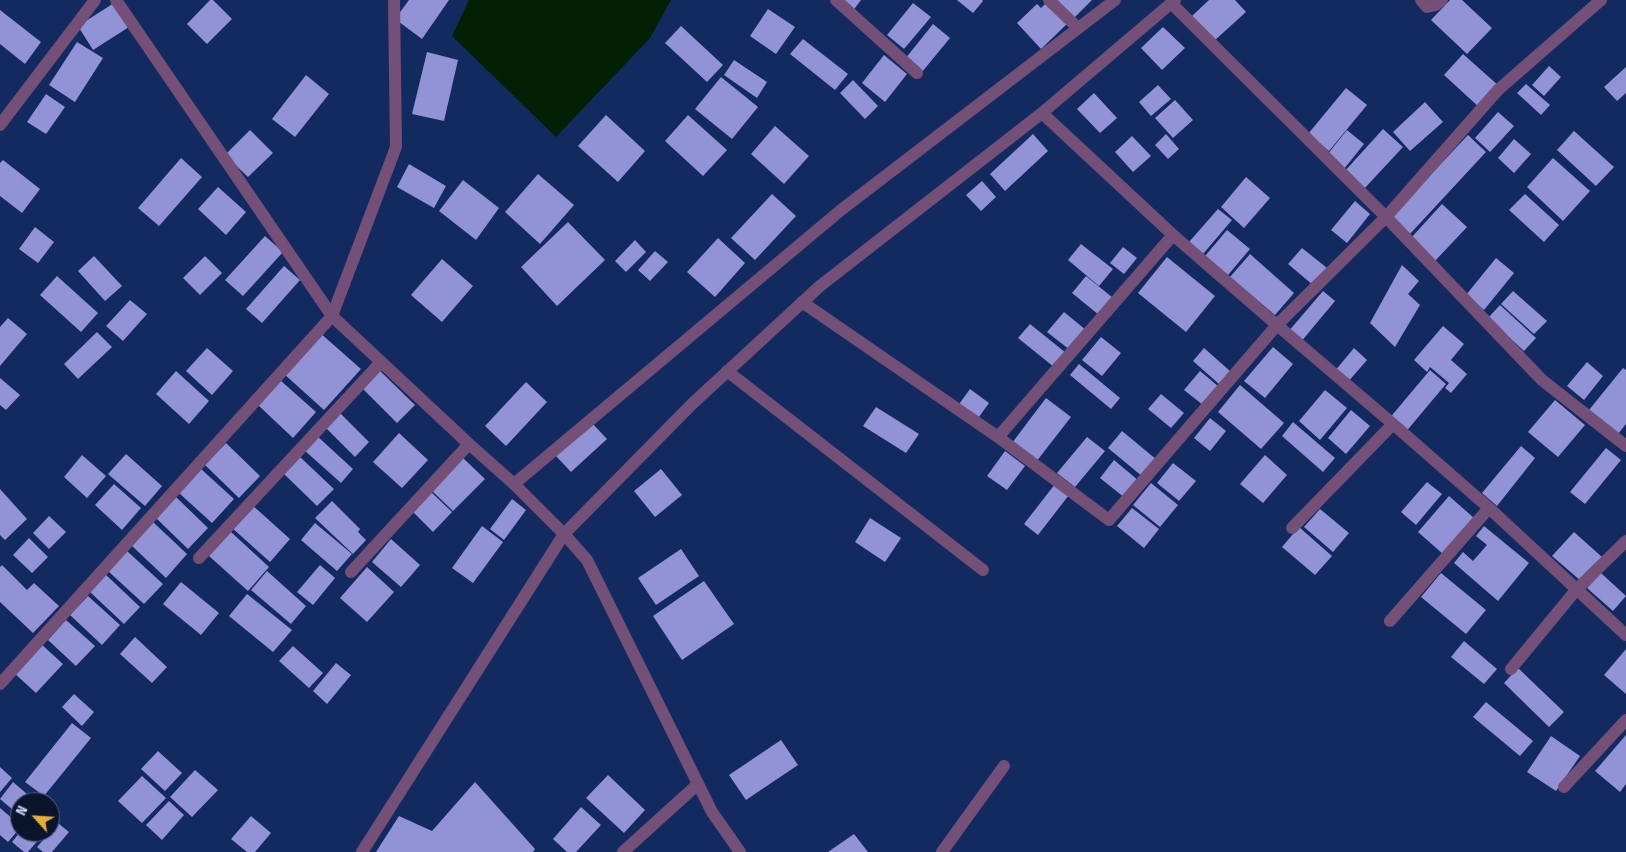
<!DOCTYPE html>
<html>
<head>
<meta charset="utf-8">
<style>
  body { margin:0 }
  #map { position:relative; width:1626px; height:852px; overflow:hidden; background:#132a60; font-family:"Fira Sans Condensed",sans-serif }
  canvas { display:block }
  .north { position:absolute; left:10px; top:792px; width:50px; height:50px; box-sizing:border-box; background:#0a152d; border:1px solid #55637e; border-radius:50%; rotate:296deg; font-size:14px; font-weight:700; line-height:20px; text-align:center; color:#c5d7f8 }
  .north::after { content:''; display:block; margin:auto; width:18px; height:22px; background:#e3ae35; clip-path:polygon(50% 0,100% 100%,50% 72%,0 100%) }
</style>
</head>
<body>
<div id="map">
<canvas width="1626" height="852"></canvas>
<div class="north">N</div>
</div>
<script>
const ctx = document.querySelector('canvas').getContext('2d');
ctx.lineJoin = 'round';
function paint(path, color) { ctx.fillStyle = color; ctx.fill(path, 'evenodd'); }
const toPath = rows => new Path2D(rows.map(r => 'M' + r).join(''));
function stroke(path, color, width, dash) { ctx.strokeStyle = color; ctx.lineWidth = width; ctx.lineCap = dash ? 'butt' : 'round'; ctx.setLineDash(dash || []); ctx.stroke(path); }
paint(toPath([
  [469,0,671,0,650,38,556,137,452,36]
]), '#022003');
paint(toPath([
  [210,0,213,0,232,19,207,44,187,24],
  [409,0,449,0,422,39,395,19],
  [838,0,861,0,852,12],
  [957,0,982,0,983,1,973,13],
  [1049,0,1069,22,1041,49,1017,23,1037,4,1041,8],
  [1053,0,1092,0,1072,20],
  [1209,0,1235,0,1246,12,1214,41,1192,16],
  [1450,0,1462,0,1492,28,1467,54,1431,20],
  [114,3,129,27,93,50,78,26],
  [913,3,931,17,904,49,887,35],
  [768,9,795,27,776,54,750,36],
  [0,10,41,42,25,64,0,44],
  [933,24,950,38,922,72,905,59],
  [681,26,723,65,707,82,665,43],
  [1163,27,1185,48,1162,70,1141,48],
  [803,39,848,74,835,90,790,54],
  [77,42,103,58,75,102,49,85],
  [427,52,458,60,444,121,412,114],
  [1463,54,1499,86,1480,108,1444,75],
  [884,55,907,74,885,102,862,83],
  [734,60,767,82,757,98,724,75],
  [1549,66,1561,77,1544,96,1532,85],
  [1626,67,1626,93,1617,101,1604,87],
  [306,75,329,94,295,137,272,119],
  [721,77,758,107,732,139,695,109],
  [853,80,878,106,865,119,840,93],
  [1526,84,1550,105,1541,115,1517,93],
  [1158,85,1171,99,1151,116,1139,102],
  [1346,88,1367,105,1329,151,1308,134],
  [1094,93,1117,118,1100,133,1077,109],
  [46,94,65,107,46,134,27,122],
  [1175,100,1193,120,1173,138,1155,118],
  [1425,102,1443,122,1410,151,1393,132],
  [1498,112,1514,126,1490,152,1475,138],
  [606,115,645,151,618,182,578,146],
  [688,115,727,150,703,176,665,141],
  [775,126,809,156,784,184,751,154],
  [1383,129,1403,147,1363,190,1344,172],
  [250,130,273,153,248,177,225,155],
  [1347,130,1364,144,1344,169,1327,155],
  [1574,131,1614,167,1596,186,1557,150],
  [1033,134,1048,151,1005,191,990,174],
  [1166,134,1179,149,1168,159,1155,145],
  [1468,135,1486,152,1409,235,1390,218],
  [1132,136,1151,156,1133,172,1115,152],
  [1514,139,1531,154,1514,173,1498,158],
  [181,158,202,177,159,226,138,208],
  [1553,158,1590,191,1563,221,1527,187],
  [3,160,40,189,22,213,0,196,0,163],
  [409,164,446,186,434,208,397,187],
  [538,174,574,205,540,244,505,212],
  [1246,177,1270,198,1244,228,1221,207],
  [463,180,499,208,476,240,439,211],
  [982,181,996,197,981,211,966,195],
  [218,187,246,212,226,235,198,209],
  [772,194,796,216,755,260,731,238],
  [1525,194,1559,225,1544,242,1509,210],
  [1355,201,1370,214,1347,243,1331,230],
  [1442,204,1467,227,1435,261,1411,238],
  [1218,209,1232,220,1203,254,1189,242],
  [568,222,605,260,557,306,521,267],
  [35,227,54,242,38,263,19,249],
  [1227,230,1250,249,1228,275,1205,256],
  [265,236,283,252,243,296,225,280],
  [718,238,745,263,715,297,687,272],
  [635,240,646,252,626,272,615,261],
  [1081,244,1113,269,1099,286,1068,260],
  [1123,247,1137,258,1124,274,1110,263],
  [1302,248,1327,268,1313,285,1288,264],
  [655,251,668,262,650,281,638,270],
  [1250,254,1294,293,1275,315,1230,277],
  [94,256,122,286,105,301,78,271],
  [205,256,222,273,200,295,183,278],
  [1167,257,1215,296,1186,332,1138,293],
  [1496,258,1514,273,1484,310,1466,295],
  [442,259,473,286,442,322,411,295],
  [1402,265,1419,281,1408,294,1420,305,1395,347,1370,323],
  [284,266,300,280,262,323,246,309],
  [57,276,98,313,81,332,40,295],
  [1086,276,1113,298,1099,315,1072,293],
  [1323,291,1335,301,1300,343,1288,332],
  [1513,291,1547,321,1534,334,1501,304],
  [130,300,147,314,123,341,106,326],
  [1500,305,1536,338,1524,351,1488,318],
  [1064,312,1086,330,1070,350,1047,332],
  [8,318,27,334,0,366,0,327],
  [1030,324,1066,353,1054,367,1018,338],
  [1443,326,1464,344,1451,360,1467,374,1451,393,1445,388,1449,383,1430,367,1427,372,1414,360],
  [97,332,112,347,78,379,64,364],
  [319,332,361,369,324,410,283,373],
  [1101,337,1121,353,1102,376,1082,360],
  [1273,347,1293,364,1265,398,1244,381],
  [207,348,233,371,212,395,186,371],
  [1204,348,1230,371,1219,384,1193,361],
  [1354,348,1367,360,1347,383,1334,372],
  [1587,362,1603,376,1584,400,1567,386],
  [1079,364,1120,398,1111,409,1070,375],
  [1623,368,1626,370,1626,424,1618,434,1589,410],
  [378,369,415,405,397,423,361,387],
  [1430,370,1446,384,1404,434,1388,420],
  [176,371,209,401,189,424,156,394],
  [1200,371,1218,386,1203,405,1184,390],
  [0,378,20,395,6,410,0,405],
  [280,380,316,412,293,438,258,405],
  [526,382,547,402,506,446,485,426],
  [1240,385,1284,423,1261,449,1218,412],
  [970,389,989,403,976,421,957,407],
  [1325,390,1347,408,1320,440,1299,421],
  [1161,394,1184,413,1171,428,1148,409],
  [1046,398,1071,417,1036,462,1012,443],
  [1555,400,1585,425,1558,457,1528,432],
  [876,407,919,434,906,453,863,426],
  [1351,410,1370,426,1346,454,1328,438],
  [338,411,369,442,355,457,324,426],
  [1210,418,1226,431,1210,451,1194,438],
  [1293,422,1335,458,1323,472,1282,436],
  [592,423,607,439,571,472,556,456],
  [1122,431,1157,460,1143,477,1108,448],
  [399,433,428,460,402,488,373,462],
  [316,435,353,469,341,483,304,450],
  [1087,437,1105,451,1075,487,1057,473],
  [226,443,260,476,239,498,205,465],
  [1521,446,1535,458,1497,506,1482,493],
  [1606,448,1621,460,1585,504,1570,492],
  [1005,451,1025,466,1007,490,987,476],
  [126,454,162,486,145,506,108,474],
  [82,455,106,476,87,498,64,477],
  [1265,455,1287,475,1263,503,1240,484],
  [299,456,334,489,317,506,283,473],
  [461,456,485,479,453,511,429,488],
  [1114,460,1139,481,1125,498,1100,478],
  [1173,463,1196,481,1179,501,1157,483],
  [201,469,234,499,212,523,179,493],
  [661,469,682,495,655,517,634,491],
  [1427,482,1442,494,1416,525,1401,512],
  [1151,483,1178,505,1160,527,1133,505],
  [114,484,141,508,122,530,95,505],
  [1055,484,1069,495,1038,535,1024,524],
  [0,489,27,519,5,540,0,535],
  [429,490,452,512,433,532,411,510],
  [1449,496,1474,518,1443,554,1418,532],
  [176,497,208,528,188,549,156,518],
  [512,499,526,510,504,540,490,529],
  [332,501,360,529,358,532,366,540,353,554,315,518],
  [251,504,290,539,270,562,231,527],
  [1132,508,1159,529,1144,548,1117,526],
  [1320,509,1349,533,1333,552,1304,527],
  [49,516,66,532,49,549,33,533],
  [870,518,901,538,885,562,855,542],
  [153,522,187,554,166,578,131,545],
  [315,523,352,554,337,571,301,540],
  [482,526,503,542,473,583,452,568],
  [1484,526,1529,563,1498,601,1454,563,1463,552,1473,561,1487,545,1476,536],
  [1299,527,1332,556,1315,575,1282,547],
  [231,532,269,567,248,591,209,556],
  [1574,532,1602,557,1581,581,1552,556],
  [29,538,48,557,32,573,13,555],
  [391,539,420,565,401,587,372,562],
  [681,549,699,576,656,605,638,578],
  [127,551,163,584,144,604,108,571],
  [2,565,27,590,34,583,59,606,33,633,0,602,0,567],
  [320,565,335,578,313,605,297,592],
  [367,567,394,592,367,622,340,598],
  [267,571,306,606,291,624,251,590],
  [1441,573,1486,610,1466,634,1421,597],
  [1601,573,1626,596,1613,611,1587,588],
  [105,574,140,607,124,624,89,591],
  [704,581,734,624,682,660,653,616],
  [181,582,219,613,201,635,163,604],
  [247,594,292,630,273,652,229,616],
  [88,596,120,625,102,645,70,615],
  [66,620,95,646,76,666,48,640],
  [135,637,167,667,152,683,120,654],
  [1464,641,1497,669,1484,684,1451,657],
  [40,643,63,664,36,693,13,672],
  [293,646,323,673,309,688,279,661],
  [1626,649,1626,694,1604,675],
  [336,663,351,675,327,704,313,691],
  [1518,668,1564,712,1549,727,1504,683],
  [74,694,94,712,82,726,62,707],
  [1486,702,1533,741,1520,756,1473,717],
  [72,723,91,738,44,796,25,782],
  [1626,735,1626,784,1620,792,1595,771],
  [1551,736,1580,756,1556,791,1527,772],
  [781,740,798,765,746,800,729,775],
  [158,751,182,773,165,791,141,769],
  [0,767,12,778,0,792],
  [195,770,218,790,192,817,170,797],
  [608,775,645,810,624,833,586,798],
  [142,776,166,798,142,823,118,801],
  [13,782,34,800,32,802,20,802,20,816,0,799],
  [475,782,535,849,533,852,376,852,399,816,432,831],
  [169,801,184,815,162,840,146,825],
  [581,807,601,825,576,852,567,852,553,839],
  [0,808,20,825,20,828,8,842,0,835],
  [251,816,271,833,255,852,247,852,231,839],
  [58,823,69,832,52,852,43,852,37,847],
  [20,832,45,832,28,852,24,852,12,842],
  [854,834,868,852,828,852]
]), '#9292d6');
stroke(toPath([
  [836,0,917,73],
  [1049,0,1078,28],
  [1421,0,1427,7,1436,5,1442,0],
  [1601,0,1498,90,1386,217,1277,325,1109,520,998,437,1173,235,1277,325,1393,424,1489,508,1626,635],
  [1171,3,1386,217,1542,380,1626,446],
  [1042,113,1175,0],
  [0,125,95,0],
  [802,302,998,437],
  [727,371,983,570],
  [514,484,841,210,1115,0],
  [1292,528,1393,424],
  [199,558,381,362],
  [351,572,469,444],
  [1390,621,1489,508],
  [1511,669,1576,590,1626,541],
  [0,684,332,316,116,0],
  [1564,787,1626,720],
  [362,852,564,534,692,404,820,286,1042,113,1173,235],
  [623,852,698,784],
  [942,852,1004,766]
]), '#744f77', 12);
stroke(toPath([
  [394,0,396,147,332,316,469,444,514,484,564,534,587,560,712,812,740,852]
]), '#744f77', 12);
</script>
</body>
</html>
